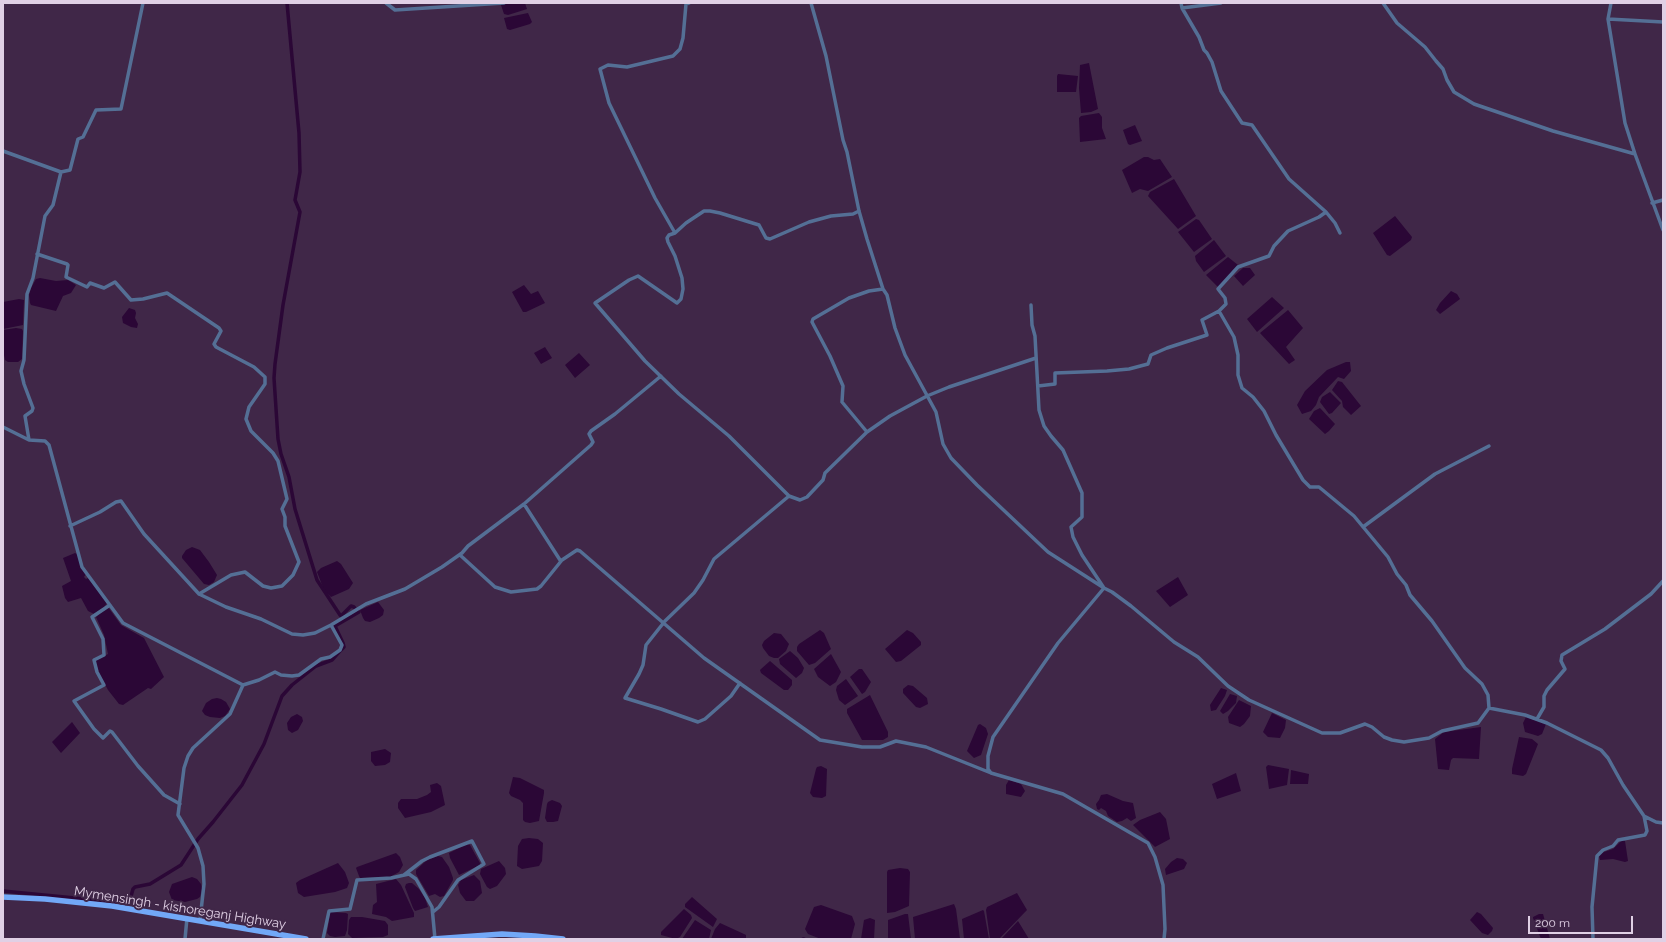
<!DOCTYPE html>
<html>
<head>
<meta charset="utf-8">
<style>
  body { margin:0 }
  #map { position:relative; width:1666px; height:942px; overflow:hidden; background:#402748; font-family:Raleway,sans-serif }
  canvas { display:block }
  .frame { position:absolute; inset:0; border:4px solid #e0d0e5; pointer-events:none }
  .scale { position:absolute; left:1528px; top:916px; width:105px; height:18px; box-sizing:border-box; border:2px solid #e0d0e5; border-top:0; padding-left:5px; font-size:12px; line-height:14px; white-space:nowrap; color:#e0d0e5; -webkit-text-stroke:3px #402748; paint-order:stroke }
</style>
</head>
<body>
<div id="map">
<canvas width="1666" height="942"></canvas>
<div class="frame"></div>
<div class="scale">200 m</div>
</div>
<script>
const ctx = document.querySelector('canvas').getContext('2d');
ctx.lineJoin = 'round';
function paint(path, color) { ctx.fillStyle = color; ctx.fill(path, 'evenodd'); }
const toPath = rows => new Path2D(rows.map(r => 'M' + r).join(''));
function stroke(path, color, width, dash) { ctx.strokeStyle = color; ctx.lineWidth = width; ctx.lineCap = dash ? 'butt' : 'round'; ctx.setLineDash(dash || []); ctx.stroke(path); }
function drawText(font, color, halo, rows, align = 'center') {
  ctx.font = font + ' Raleway,sans-serif'; ctx.lineWidth = 4; ctx.setLineDash([]); ctx.textBaseline = 'middle'; ctx.strokeStyle = halo; ctx.fillStyle = color; for (const [text, x, y, turn = 0] of rows) {
    ctx.save(); ctx.translate(x, y); ctx.rotate((+turn || 0) * Math.PI / 180); ctx.textAlign = isNaN(turn) ? turn : align; if (halo) ctx.strokeText(text, 0, 0); ctx.fillText(text, 0, 0); ctx.restore();
  }
}
paint(toPath([
  [509,3,525,3,527,9,508,15,504,14,501,5],
  [528,13,532,22,530,24,510,30,507,29,504,18],
  [1089,63,1098,109,1091,112,1081,113,1079,88,1080,65],
  [1058,74,1078,76,1076,92,1057,92,1057,76],
  [1099,113,1102,117,1102,128,1106,139,1080,142,1079,118,1081,116],
  [1135,125,1142,141,1130,145,1128,144,1123,130],
  [1144,157,1148,157,1154,160,1160,159,1172,177,1148,191,1140,189,1132,193,1122,170],
  [1174,179,1196,216,1178,229,1148,196,1150,192],
  [1395,216,1412,237,1411,240,1390,256,1387,255,1373,233],
  [1196,219,1199,220,1212,239,1194,252,1178,232],
  [1214,240,1226,256,1204,272,1196,261,1195,256],
  [1228,257,1238,265,1218,287,1206,275],
  [1243,268,1250,268,1255,275,1243,286,1234,276],
  [40,278,56,281,68,280,76,285,71,293,63,296,56,311,31,305,30,303,29,295,31,288,36,279],
  [524,285,531,294,538,291,545,303,526,312,523,312,512,292],
  [1451,291,1457,294,1460,299,1440,314,1436,310,1440,303],
  [1272,297,1284,308,1257,332,1247,319],
  [19,299,24,300,23,325,3,329,3,302],
  [129,308,135,310,136,313,135,318,138,324,137,328,131,327,123,323,122,317],
  [1288,310,1303,328,1286,347,1295,360,1289,364,1260,333],
  [16,328,22,329,23,331,22,359,18,362,8,362,5,360,3,350,3,330],
  [545,347,552,358,541,364,534,353],
  [579,353,590,365,575,378,565,365],
  [1346,362,1350,362,1351,371,1344,379,1338,377,1319,397,1316,405,1311,411,1302,414,1297,405,1305,391,1327,370],
  [1338,381,1342,382,1361,406,1351,415,1343,407,1342,401,1332,390],
  [1330,392,1341,403,1332,413,1329,414,1320,402,1322,397],
  [1320,408,1335,424,1329,431,1325,434,1309,419,1314,411],
  [192,547,200,550,209,562,217,575,214,582,209,585,204,584,182,558,182,556,186,550],
  [75,553,77,554,86,574,84,577,86,579,88,578,107,603,104,607,94,614,88,611,81,598,68,602,65,598,62,586,71,581,63,558],
  [337,561,341,564,353,583,349,589,331,597,324,590,317,572,321,568],
  [1178,577,1188,595,1170,607,1156,591],
  [378,602,384,610,383,615,379,618,370,622,365,621,363,618,360,610],
  [108,607,121,625,144,638,164,677,151,689,148,688,123,705,119,704,108,690,100,675,95,661,108,654,104,635,96,617],
  [820,630,824,633,831,649,815,663,809,665,797,651,797,647,799,644],
  [907,630,913,633,921,642,921,645,901,661,896,662,885,649],
  [774,633,781,634,789,644,786,651,778,658,774,658,769,656,763,648,762,645,764,641],
  [790,651,798,658,804,668,802,673,796,678,780,664,779,659],
  [831,654,841,672,836,682,830,686,818,677,814,669],
  [770,661,792,680,792,685,788,690,784,690,761,673,760,670,761,669],
  [859,669,862,669,871,682,865,692,862,694,850,677],
  [846,679,858,696,845,705,839,700,836,690,837,686],
  [908,685,913,686,927,698,928,704,920,708,916,707,903,693,903,689],
  [1221,688,1227,690,1225,696,1216,710,1211,711,1210,705],
  [1230,694,1237,696,1236,703,1228,711,1223,714,1220,711],
  [870,695,888,732,888,737,883,740,862,740,847,713,847,709],
  [217,698,221,699,226,702,230,709,225,716,220,718,210,717,205,715,202,711,206,703,212,699],
  [1239,700,1251,706,1250,716,1244,724,1240,727,1229,723,1228,717],
  [1272,713,1286,720,1285,728,1280,738,1268,737,1263,732],
  [297,714,302,717,303,721,298,730,292,733,288,730,287,723,291,717],
  [1526,717,1546,724,1542,734,1538,736,1525,732,1523,723],
  [72,722,80,733,61,753,52,742],
  [980,724,986,728,988,734,981,755,974,758,967,751,978,725],
  [1481,727,1479,759,1453,758,1451,760,1449,770,1438,769,1435,739,1444,732],
  [1519,737,1532,739,1538,744,1526,774,1523,776,1512,774,1512,769],
  [385,749,391,753,390,762,385,765,375,766,371,761,371,752],
  [1268,765,1289,769,1287,785,1269,789,1266,767],
  [821,766,827,769,826,796,822,798,813,797,810,793,816,769,817,767],
  [1291,770,1309,774,1308,784,1290,784],
  [1236,773,1241,791,1217,799,1212,784],
  [513,777,520,778,544,790,544,793,539,821,530,823,525,822,523,820,523,803,520,800,511,796,509,793],
  [1009,780,1021,784,1025,791,1021,797,1006,794,1006,785],
  [437,783,441,786,445,805,431,812,405,818,398,808,398,803,401,799,417,799,427,795,431,792,430,785],
  [1107,794,1123,801,1133,803,1136,818,1131,821,1127,818,1122,821,1117,822,1108,816,1106,811,1101,808,1099,810,1097,809,1096,804,1099,800,1101,795],
  [552,800,560,803,562,806,558,821,553,822,547,822,545,818,547,804,548,802],
  [1160,812,1166,819,1170,839,1155,847,1133,825,1140,820],
  [529,838,538,839,543,843,542,861,539,866,522,869,517,866,518,846,522,839],
  [1622,840,1625,841,1628,861,1625,862,1613,859,1600,860,1599,856,1601,853,1613,849],
  [467,844,470,845,480,863,480,865,459,875,450,858,449,853],
  [396,853,400,857,403,865,399,872,390,877,384,877,360,878,359,876,356,868,357,867],
  [438,856,442,857,449,867,453,878,453,880,444,896,440,897,435,894,429,896,416,874,416,870,427,860],
  [1177,858,1183,859,1187,863,1184,869,1166,875,1165,869,1171,862],
  [499,861,505,868,506,874,497,886,490,889,487,887,480,874,481,869],
  [338,863,345,872,349,883,347,888,335,892,304,897,298,893,296,883,300,880],
  [900,868,908,869,910,872,909,906,895,912,887,913,887,872,888,870],
  [474,875,480,881,482,893,474,901,466,901,460,893,458,885,461,880],
  [192,877,197,879,201,884,202,889,200,897,197,899,185,902,172,900,169,892,172,884],
  [396,879,401,885,414,913,414,917,392,921,386,917,372,914,373,905,377,902,376,884],
  [409,883,412,883,419,889,425,898,428,907,415,911,413,908,405,887,406,884],
  [1017,893,1027,910,999,939,990,939,986,910,987,907],
  [692,897,717,919,713,927,685,907,685,904],
  [954,904,956,909,960,939,915,939,913,917],
  [821,905,852,916,855,924,851,939,821,939,808,934,805,929,814,907],
  [684,909,691,915,692,918,680,937,676,939,661,935,661,932],
  [983,910,984,911,989,939,964,939,962,919],
  [331,912,346,913,348,914,347,930,345,936,335,937,330,936,327,933,330,913],
  [1477,912,1481,914,1493,928,1492,931,1488,935,1482,933,1470,920],
  [905,914,908,914,911,939,888,939,888,920],
  [1539,914,1543,914,1550,939,1541,939,1533,918,1533,917],
  [351,917,362,917,385,921,388,925,388,935,383,937,352,938,348,934,349,920],
  [870,918,875,920,874,939,861,939,864,920],
  [695,920,711,930,709,939,682,939],
  [1018,921,1029,939,1001,939],
  [720,923,744,934,746,935,746,939,711,939,715,929]
]), '#2b0736');
stroke(toPath([
  [287,3,299,133,300,172,295,200,300,212,283,305,275,364,274,378,278,439,281,454,289,477,295,509,317,580,340,615,341,616,351,606,354,607,358,612],
  [3,891,126,903,130,900,133,889,135,887,150,884,181,865,198,839,213,822,242,785,264,744,282,696,292,685,316,666,332,660,339,652,344,647,343,643,335,626,359,612],
  [803,939,804,939]
]), '#2b0736', 3.5);
stroke(toPath([
  [386,3,395,10,504,3],
  [811,3,826,56,843,140,847,152,859,211,867,239,883,289,887,295,895,328,905,355,936,412,943,444,951,458,977,485,1048,552,1104,588,1058,643,993,737,988,756,988,769,991,773,1063,794,1148,843,1155,857,1163,885,1165,929,1164,939],
  [1181,3,1182,8,1221,3],
  [1383,3,1397,23,1425,47,1436,61,1443,69,1447,80,1454,92,1474,104,1553,131,1635,154,1663,230],
  [1611,3,1608,19,1625,123,1635,154],
  [1182,8,1199,37,1204,50,1207,53,1212,62,1221,91,1242,123,1252,125,1289,179,1326,212,1335,223,1340,233],
  [1608,19,1663,22],
  [3,151,61,172,70,170,78,139,83,137,96,110,121,109,143,3],
  [61,172,53,205,45,216,33,278,27,294,24,360,21,371,24,384,33,408,32,411,25,416,29,440,45,441,49,445,82,567,123,623,243,685,230,714,193,748,188,756,184,768,178,815,198,848,203,866,204,884,200,920],
  [1652,203,1663,200],
  [675,233,655,198,609,103,600,69,608,65,627,67,673,56,680,49,683,38,686,4,689,3],
  [37,254,67,264,68,265,66,277,87,287,90,283,104,288,115,282,131,300,143,299,167,293,219,328,221,331,214,344,216,347,254,367,265,377,265,384,249,407,246,419,251,431,273,453,278,461,287,499,282,509,285,517,285,526,299,562,293,575,282,586,271,588,263,586,245,572,231,575,199,594],
  [1031,305,1032,325,1035,336,1039,410,1044,426,1051,436,1063,450,1082,493,1082,517,1071,527,1073,537,1082,555,1104,588,1112,592,1131,606,1174,642,1198,657,1228,686,1249,700,1322,733,1340,733,1365,724,1372,727,1384,737,1392,740,1404,742,1429,738,1442,731,1478,723,1489,708,1525,715,1547,723,1601,750,1608,758,1623,785,1644,816,1656,822,1663,823],
  [1219,311,1234,337,1238,355,1238,375,1242,388,1253,397,1264,411,1276,435,1303,480,1310,487,1319,487,1354,516,1388,557,1397,574,1406,585,1410,595,1432,621,1465,668,1482,684,1488,695,1489,708],
  [1038,386,1055,384,1055,373,1107,371,1129,369,1148,364,1151,355,1167,348,1207,335,1202,320,1219,311,1226,304,1225,298,1218,289,1238,267,1269,256,1274,246,1288,231,1319,217,1326,212],
  [3,427,29,440],
  [867,432,890,416,927,396,949,387,1036,358],
  [789,496,800,500,807,497,823,480,825,473,867,432,842,402,843,386,830,356,812,322,813,319,849,298,869,291,883,289],
  [524,504,560,560,562,560,577,550,580,551,704,658,820,740,862,747,880,747,896,741,926,747,991,773],
  [70,526,100,512,116,502,121,501,144,534,199,594,226,607,261,619,292,634,303,635,315,633,331,625,366,604,405,589,442,567,462,553,468,546,524,504,591,445,593,442,589,434,591,431,615,414,661,376],
  [1363,527,1435,474,1489,446],
  [460,555,495,587,511,592,537,589,541,586,562,560],
  [110,605,92,617,103,639,104,655,94,660,97,672,104,685,74,701,94,729,103,738,110,731,112,732,138,766,164,795,180,804],
  [740,683,731,696,705,719,698,722,661,709,625,698,639,674,643,665,646,645,665,621,694,593,703,580,714,559,789,496,729,436,679,394,645,361,595,303,629,280,638,276,677,303,681,299,683,289,682,278,675,256,668,242,667,238,669,235,675,233,686,223,704,211,710,211,720,213,759,225,766,238,770,239,809,222,831,216,853,214,859,211],
  [243,685,259,680,275,672,281,675,292,676,299,675,321,659,330,657,340,650,342,645,331,625],
  [1537,719,1544,707,1544,696,1547,690,1565,669,1561,661,1562,655,1605,629,1651,594,1663,581],
  [404,875,422,861,430,857,472,841,484,864,458,880,439,907,433,912],
  [185,939,187,918],
  [323,939,329,911,350,909,357,880,391,878,409,874,416,879,432,907,435,939],
  [1593,939,1592,907,1597,856,1603,850,1613,846,1618,840,1645,835,1647,831,1644,816]
]), '#546f95', 3.5);
stroke(toPath([
  [3,897,45,899,112,906,306,939],
  [433,939,502,934,535,936,563,939]
]), '#72a8f7', 5.5);
drawText('13px', '#e0d0e5', '#402748', [
  ["Mymensingh - kishoreganj Highway",180,908,9]
]);
</script>
</body>
</html>
